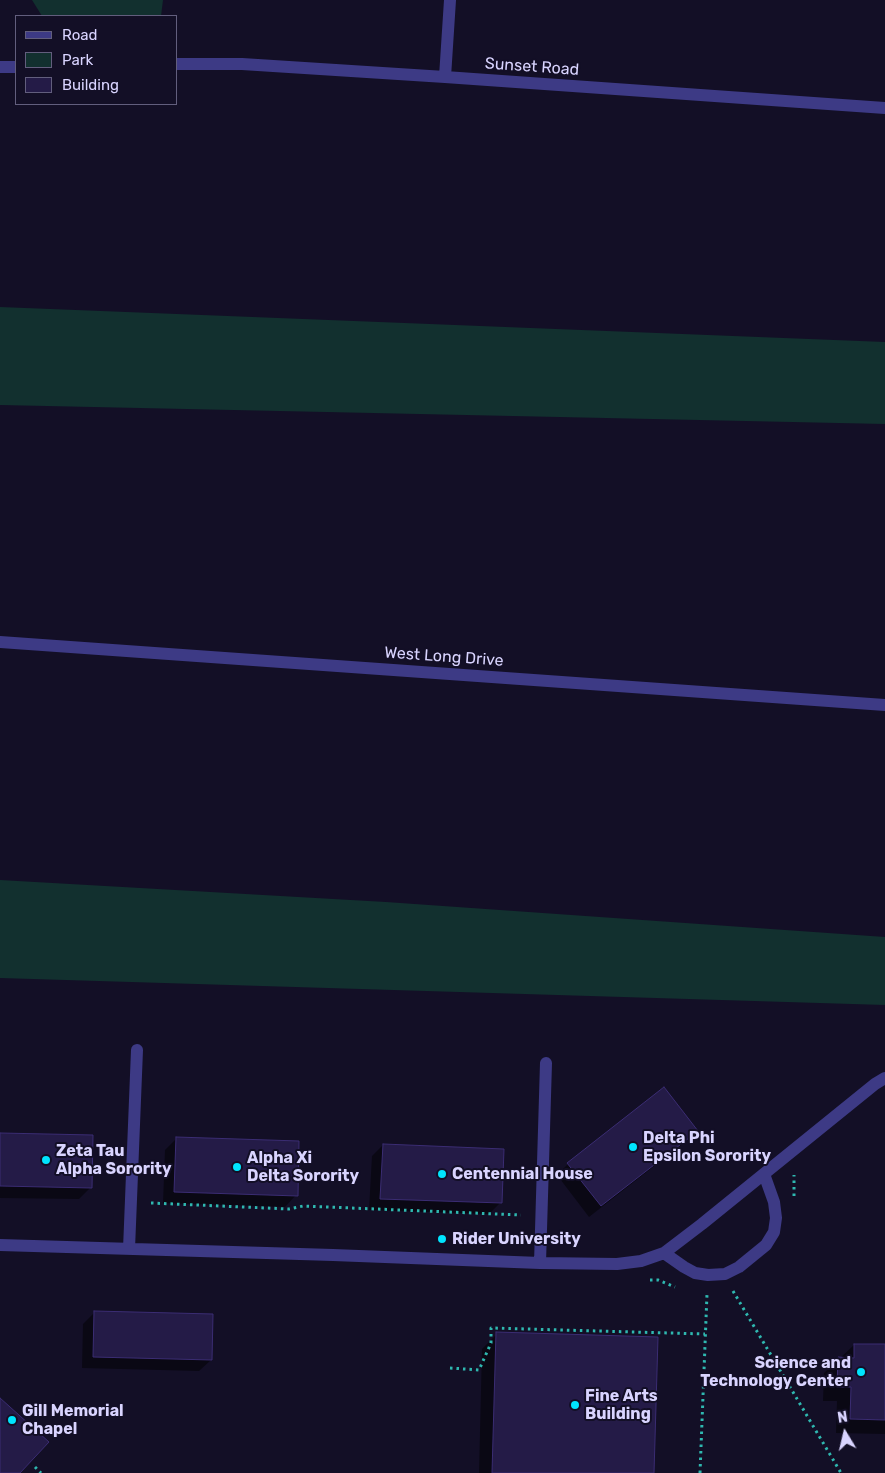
<!DOCTYPE html>
<html>
<head>
<meta charset="utf-8">
<style>
  body { margin:0 }
  #map { position:relative; width:885px; height:1473px; overflow:hidden; background:#130f26; font-family:Rubik,sans-serif }
  canvas { display:block }
  .legend { position:absolute; left:15px; top:15px; width:162px; height:90px; box-sizing:border-box; background:#130f26; border:1px solid #625e7d; margin:0; padding:6px 9px; list-style:none; font-size:15px; color:#d9d4ff }
  .legend li { display:flex; align-items:center; gap:10px; height:25px }
  .legend b { width:25px; border:1px solid #625e7d }
  .north { position:absolute; left:820px; top:1408px; width:50px; height:50px; -webkit-text-stroke:4px #130f26; paint-order:stroke; rotate:351deg; font-size:14px; font-weight:700; line-height:20px; text-align:center; color:#d9d4ff }
  .north::after { content:''; display:block; margin:auto; width:18px; height:22px; background:#d9d4ff; clip-path:polygon(50% 0,100% 100%,50% 72%,0 100%) }
</style>
</head>
<body>
<div id="map">
<canvas width="885" height="1473"></canvas>
<ul class="legend">
<li><b style="height:6px;background:#3d3a85"></b>Road</li>
<li><b style="height:14px;background:#12302f"></b>Park</li>
<li><b style="height:14px;background:#241b47"></b>Building</li>
</ul>
<div class="north">N</div>
</div>
<script>
const ctx = document.querySelector('canvas').getContext('2d');
ctx.lineJoin = 'round';
function paint(path, color) { ctx.fillStyle = color; ctx.fill(path, 'evenodd'); }
const toPath = rows => new Path2D(rows.map(r => 'M' + r).join(''));
function stroke(path, color, width, dash) { ctx.strokeStyle = color; ctx.lineWidth = width; ctx.lineCap = dash ? 'butt' : 'round'; ctx.setLineDash(dash || []); ctx.stroke(path); }
function drawText(font, color, halo, rows, align = 'center') {
  ctx.font = font + ' Rubik,sans-serif'; ctx.lineWidth = 4; ctx.setLineDash([]); ctx.textBaseline = 'middle'; ctx.strokeStyle = halo; ctx.fillStyle = color; for (const [text, x, y, turn = 0] of rows) {
    ctx.save(); ctx.translate(x, y); ctx.rotate((+turn || 0) * Math.PI / 180); ctx.textAlign = isNaN(turn) ? turn : align; if (halo) ctx.strokeText(text, 0, 0); ctx.fillText(text, 0, 0); ctx.restore();
  }
}
paint(toPath([
  [32,0,163,0,161,16,42,16],
  [0,307,885,342,885,424,0,405],
  [0,880,386,902,885,937,885,1005,0,978]
]), '#12302f');
paint(toPath([
  [696,1131,685,1142,589,1217,557,1175,568,1164],
  [0,1134,90,1188,79,1199,0,1198],
  [176,1139,296,1195,285,1207,163,1203,165,1150],
  [383,1145,500,1203,489,1214,369,1210,372,1156],
  [95,1312,211,1360,199,1371,82,1368,83,1324],
  [497,1334,653,1473,479,1473,482,1349],
  [854,1345,885,1346,885,1434,836,1433,837,1401,823,1401,824,1373]
]), '#0007');
const building = toPath([
  [664,1087,698,1131,601,1206,567,1163,664,1087],
  [0,1133,93,1135,92,1188,0,1186,0,1133],
  [176,1137,299,1141,298,1196,174,1192,176,1137],
  [383,1144,504,1149,502,1203,380,1199,383,1144],
  [94,1311,213,1314,212,1360,93,1357,94,1311],
  [496,1332,658,1337,654,1473,492,1473,496,1332],
  [854,1344,885,1344,885,1420,850,1419,851,1387,837,1387,838,1357,854,1358,854,1344],
  [0,1398,49,1442,20,1473,0,1473,0,1398]
]);
paint(building, '#241b47');
stroke(building, '#3b2d73', 1);
stroke(toPath([
  [794,1196,794,1175],
  [151,1203,289,1209,303,1206,521,1215],
  [650,1280,658,1280,675,1287],
  [733,1291,841,1473],
  [450,1368,479,1370,491,1343,491,1328,705,1334],
  [35,1467,41,1473],
  [700,1473,707,1294]
]), '#2fb8b0', 3, [2.5, 4]);
stroke(toPath([
  [176,64,242,64,445,77,885,108],
  [0,67,16,67],
  [445,77,450,0],
  [0,642,885,705],
  [0,1245,333,1255,540,1263,617,1264,641,1261,664,1253,702,1224,875,1084,885,1078],
  [129,1249,137,1050],
  [664,1253,684,1267,695,1273,708,1275,725,1274,739,1267,766,1245,774,1232,776,1218,774,1202,764,1174],
  [540,1263,546,1063]
]), '#3d3a85', 12);
for (const [x, y, r, color] of [
  [633,1147,5,"#00e5ff"],
  [46,1160,5,"#00e5ff"],
  [237,1167,5,"#00e5ff"],
  [442,1174,5,"#00e5ff"],
  [442,1239,5,"#00e5ff"],
  [861,1372,5,"#00e5ff"],
  [575,1405,5,"#00e5ff"],
  [12,1420,5,"#00e5ff"]
]) { const dot = new Path2D(); dot.arc(x, y, r, 0, 2 * Math.PI); ctx.fillStyle = color; ctx.fill(dot); stroke(dot, '#130f26', 2); }
drawText('16px', '#d9d4ff', '#130f26', [
  ["Sunset Road",532,67,4],
  ["West Long Drive",444,657,4]
]);
drawText('bold 16px', '#d9d4ff', '#130f26', [
  ["Delta Phi",643,1138],
  ["Epsilon Sorority",643,1156],
  ["Zeta Tau",56,1151],
  ["Alpha Sorority",56,1169],
  ["Alpha Xi",247,1158],
  ["Delta Sorority",247,1176],
  ["Centennial House",452,1174],
  ["Rider University",452,1239],
  ["Science and",851,1363,"right"],
  ["Technology Center",851,1381,"right"],
  ["Fine Arts",585,1396],
  ["Building",585,1414],
  ["Gill Memorial",22,1411],
  ["Chapel",22,1429]
], 'left');
</script>
</body>
</html>
